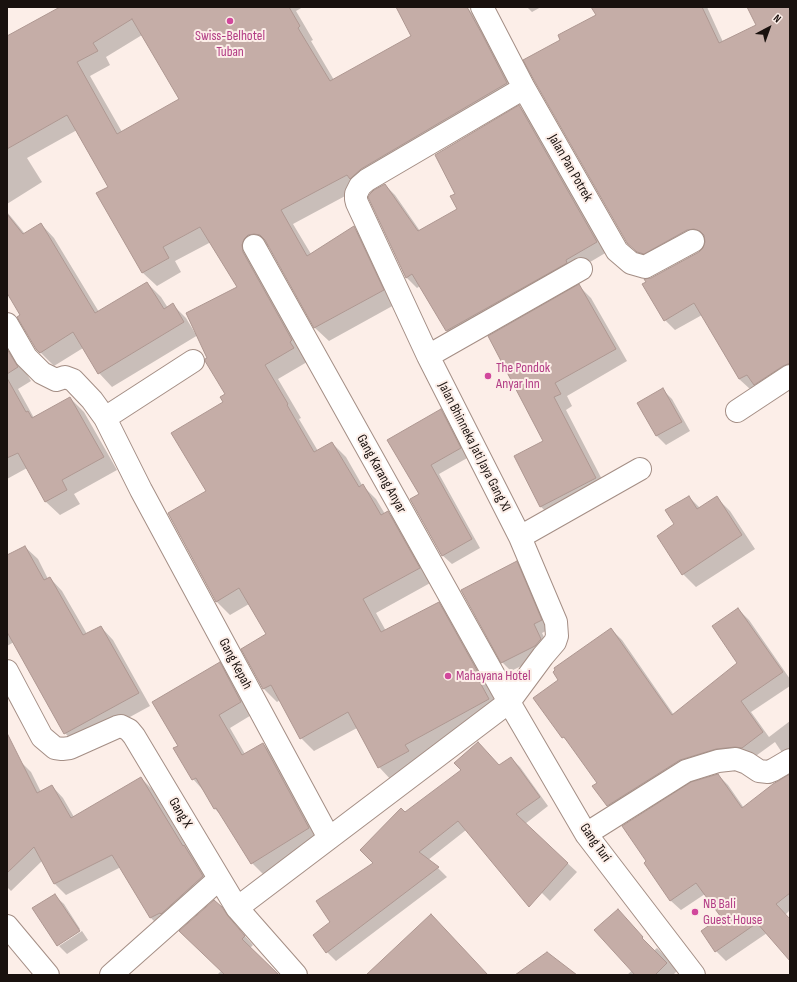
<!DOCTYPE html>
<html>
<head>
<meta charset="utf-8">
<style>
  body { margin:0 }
  #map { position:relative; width:797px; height:982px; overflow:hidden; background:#fceee8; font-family:"Sofia Sans Condensed",sans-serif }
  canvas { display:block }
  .frame { position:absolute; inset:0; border:8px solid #19110e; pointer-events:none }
  .north { position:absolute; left:749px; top:8px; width:40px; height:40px; -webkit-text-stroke:3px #fceee8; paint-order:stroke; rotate:41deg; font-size:11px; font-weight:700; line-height:16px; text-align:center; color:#19110e }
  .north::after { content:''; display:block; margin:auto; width:14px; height:18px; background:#19110e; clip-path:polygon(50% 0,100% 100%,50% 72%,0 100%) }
</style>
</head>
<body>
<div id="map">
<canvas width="797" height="982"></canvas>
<div class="frame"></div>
<div class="north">N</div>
</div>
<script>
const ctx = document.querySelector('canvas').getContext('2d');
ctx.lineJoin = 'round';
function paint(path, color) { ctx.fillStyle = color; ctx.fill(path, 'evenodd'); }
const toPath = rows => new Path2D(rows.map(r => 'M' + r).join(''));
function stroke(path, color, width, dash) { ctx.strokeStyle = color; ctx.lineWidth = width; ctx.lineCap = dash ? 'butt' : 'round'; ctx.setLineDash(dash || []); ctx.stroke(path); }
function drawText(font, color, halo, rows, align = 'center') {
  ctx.font = font + ' "Sofia Sans Condensed",sans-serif'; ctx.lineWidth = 4; ctx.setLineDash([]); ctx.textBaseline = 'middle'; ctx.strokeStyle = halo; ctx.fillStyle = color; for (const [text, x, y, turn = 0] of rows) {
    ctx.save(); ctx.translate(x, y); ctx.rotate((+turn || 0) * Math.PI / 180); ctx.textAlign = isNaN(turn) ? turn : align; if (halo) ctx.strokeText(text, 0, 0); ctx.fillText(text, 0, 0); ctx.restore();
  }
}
paint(toPath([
  [62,7,303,7,296,11,313,40,311,41,334,80,413,36,397,7,466,7,479,20,520,97,360,188,293,224,311,254,354,228,367,241,396,304,329,341,315,328,270,247,268,247,261,249,307,362,278,379,301,418,299,419,318,451,332,443,346,457,362,485,376,499,385,514,388,512,401,526,432,582,376,613,386,631,439,603,452,617,492,688,489,689,502,713,392,781,379,767,357,728,314,751,301,738,280,700,277,702,264,689,242,649,267,635,249,604,230,615,217,602,169,514,207,492,226,394,198,335,112,387,99,373,83,348,54,366,37,349,22,316,8,293,7,294,7,212,25,234,41,224,54,238,99,312,147,283,161,297,168,308,173,305,186,318,195,333,238,288,211,242,175,261,181,272,157,286,143,273,98,194,109,187,77,130,27,158,42,182,7,204,7,80],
  [142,35,181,100,122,132,90,76,110,65,106,57],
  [527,7,541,7,532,12],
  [593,7,707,7,723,42,758,26,748,7,790,7,790,378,757,386,750,389,739,379,702,315,675,330,665,320,651,279,700,253,704,248,706,242,705,239,698,240,649,262,628,242,562,41,597,16],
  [519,106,529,117,607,252,457,341,447,331,420,286,417,288,406,277,385,185,395,195,420,231,459,210,456,194],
  [579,286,591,298,627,361,567,396,572,406,566,410,608,491,553,518,540,506,544,442,489,337],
  [7,343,10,346,31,381,18,389,34,418,70,398,84,412,117,470,74,494,80,504,60,515,46,502,27,468,7,479],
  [663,390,672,399,690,431,666,445,657,436,639,403],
  [441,411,450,420,469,457,439,474,480,548,452,564,442,555,420,494],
  [689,497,700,508,716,497,730,511,755,549,696,587,683,574,675,525],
  [25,547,38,559,48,579,50,578,62,591,87,634,101,627,113,640,150,706,77,746,65,733,14,642,7,646,7,556],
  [516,562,526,571,550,629,542,633,550,649,544,655,511,671,502,662],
  [738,609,749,620,790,679,790,686,751,712,769,737,790,721,790,760,781,751,775,742,753,758,728,759,619,816,608,805,598,783,572,746,563,737,559,680,611,629,622,640,674,715,738,664],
  [219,663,231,675,253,714,230,728,245,754,263,744,275,756,321,840,264,875,252,863,223,817,215,809,203,790,193,779,175,748,179,746],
  [511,758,520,767,548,806,525,824,577,872,550,901,520,871,466,830,428,860,438,868,447,877,336,961,327,952,314,936,332,922,375,863,405,813,499,766],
  [20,761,31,772,41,792,52,786,63,798,74,817,141,778,152,789,189,851,196,857,214,888,162,929,151,918,121,867,66,895,55,884,43,860,11,891,7,887,7,768],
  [718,775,728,785,744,808,790,775,790,910,785,915,790,920,790,959,767,933,726,961,716,951,722,917,705,894,681,910,671,901,645,864],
  [54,895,64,904,80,929,58,944,58,946,34,909],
  [214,901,231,917,236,926,253,945,250,948,278,975,217,975,221,971],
  [82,931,88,940,67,954,59,946],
  [657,948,666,957,677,971,673,975,627,975]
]), '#0003');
const building = toPath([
  [60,7,289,7,300,26,298,28,330,81,411,36,396,7,467,7,482,34,507,83,361,169,350,179,347,175,281,210,307,256,354,226,384,290,314,328,265,240,260,235,254,234,248,235,244,239,242,245,243,252,292,340,290,342,294,348,265,365,288,404,287,405,314,452,332,442,359,487,363,484,381,515,388,511,420,568,363,599,381,632,439,602,479,674,476,675,489,699,405,745,409,751,378,768,348,712,300,739,271,685,263,689,241,649,266,634,239,588,216,602,168,513,206,491,171,433,223,402,220,397,225,394,205,361,205,359,207,358,186,313,237,287,200,227,163,247,169,258,142,273,96,193,108,187,67,115,7,149,7,36,60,7],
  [132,19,179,99,117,134,77,62,98,51,93,43,132,19],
  [591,7,702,7,719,43,756,25,747,7,790,7,790,363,783,366,754,385,747,375,739,379,694,303,664,321,642,284,646,282,644,279,651,278,699,252,703,248,705,242,704,235,700,231,694,229,687,230,644,254,637,252,627,243,535,82,523,60,560,40,558,35,596,15,591,7],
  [519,105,597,242,566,260,567,263,446,331,412,274,406,278,368,197,370,194,374,190,385,184,418,231,457,209,450,196,455,194,435,155,519,105],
  [7,214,23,234,41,223,95,313,147,282,164,309,173,303,184,322,98,374,73,332,40,353,36,349,17,317,20,315,7,293,7,214],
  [579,284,616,349,555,383,561,394,554,397,596,478,540,507,514,456,543,441,488,336,579,284],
  [7,349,18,367,7,374,7,349],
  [7,378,26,412,28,411,32,418,70,397,104,457,62,480,67,490,45,502,18,453,7,458,7,378],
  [663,388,682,422,656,436,637,403,663,388],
  [441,409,461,448,431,465,472,539,442,556,410,499,419,494,387,440,441,409],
  [689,496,697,509,717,496,742,535,682,575,657,536,674,524,665,510,689,496],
  [25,546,44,580,50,577,83,635,101,626,139,693,64,734,7,632,7,555,25,546],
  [517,561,542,620,534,624,541,639,535,646,501,663,461,590,517,561],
  [738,608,783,672,741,701,763,732,742,748,735,747,716,749,680,760,607,806,592,786,597,783,564,737,562,738,533,698,558,680,553,672,555,670,554,668,611,628,672,715,737,663,712,626,738,608],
  [220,662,241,702,219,715,242,755,263,743,309,828,251,864,216,808,214,809,196,778,192,780,173,748,178,746,152,702,220,662],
  [7,733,37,793,52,785,71,818,141,777,183,846,184,845,203,876,161,914,160,913,150,918,112,855,54,884,34,847,7,873,7,733],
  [478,742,499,765,511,757,540,797,516,814,568,863,529,907,458,821,419,852,439,867,326,953,313,935,330,922,316,901,373,863,360,850,401,808,405,812,461,770,454,763,478,742],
  [718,774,742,808,773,784,790,774,790,893,776,904,790,919,790,961,757,923,715,952,701,931,721,917,696,883,670,901,644,863,646,861,622,826,691,782,718,774],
  [55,894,80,931,57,946,32,908,55,894],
  [214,900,222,907,228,916,245,936,242,939,279,975,225,975,179,931,214,900],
  [618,909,643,937,642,938,667,963,655,975,635,975,594,930,618,909],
  [431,914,488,975,366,975,431,914],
  [547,952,577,975,515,975,547,952]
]);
paint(building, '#c5ada7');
stroke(building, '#ae9791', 1);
const street = toPath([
  [482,7,524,88,617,251,631,263,645,267,693,241],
  [254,246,509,702,586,834,694,975],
  [7,324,26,357,42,373,56,380,65,377,73,380,92,400,105,418,141,490,329,838],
  [428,356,581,269],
  [737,411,790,376],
  [105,418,193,361],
  [520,537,640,469],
  [7,671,42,737,55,748,62,749,70,748,117,727,121,726,129,730,134,736,237,908,296,975],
  [586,834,686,771,718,761,736,759,747,763,759,771,768,772,773,770,790,760],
  [237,908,509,702,543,656,555,642,557,636,556,622,520,537,428,356,357,203,356,199,356,194,360,186,367,180,524,88],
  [7,926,48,975],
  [111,975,219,879]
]);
stroke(street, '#a48e85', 24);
stroke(street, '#fff', 22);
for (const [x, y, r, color] of [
  [230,21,4,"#d1479c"],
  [488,376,4,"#d1479c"],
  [448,676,4,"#d1479c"],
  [695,912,4,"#d1479c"]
]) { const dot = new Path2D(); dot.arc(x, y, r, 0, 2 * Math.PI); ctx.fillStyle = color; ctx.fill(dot); stroke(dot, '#fceee8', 1.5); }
drawText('14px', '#b23c85', '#fceee8', [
  ["Swiss-Belhotel",230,36,"center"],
  ["Tuban",230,52,"center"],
  ["The Pondok",496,368],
  ["Anyar Inn",496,384],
  ["Mahayana Hotel",456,676],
  ["NB Bali",703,904],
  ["Guest House",703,920]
], 'left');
drawText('14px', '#19110e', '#fceee8', [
  ["Jalan Pan Potrek",570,168,60],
  ["Jalan Bhinneka Jati Jaya Gang XI",474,447,63],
  ["Gang Karang Anyar",381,474,61],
  ["Gang Kepah",235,664,62],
  ["Gang X",180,813,59],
  ["Gang Turi",595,843,55]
]);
</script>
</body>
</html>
